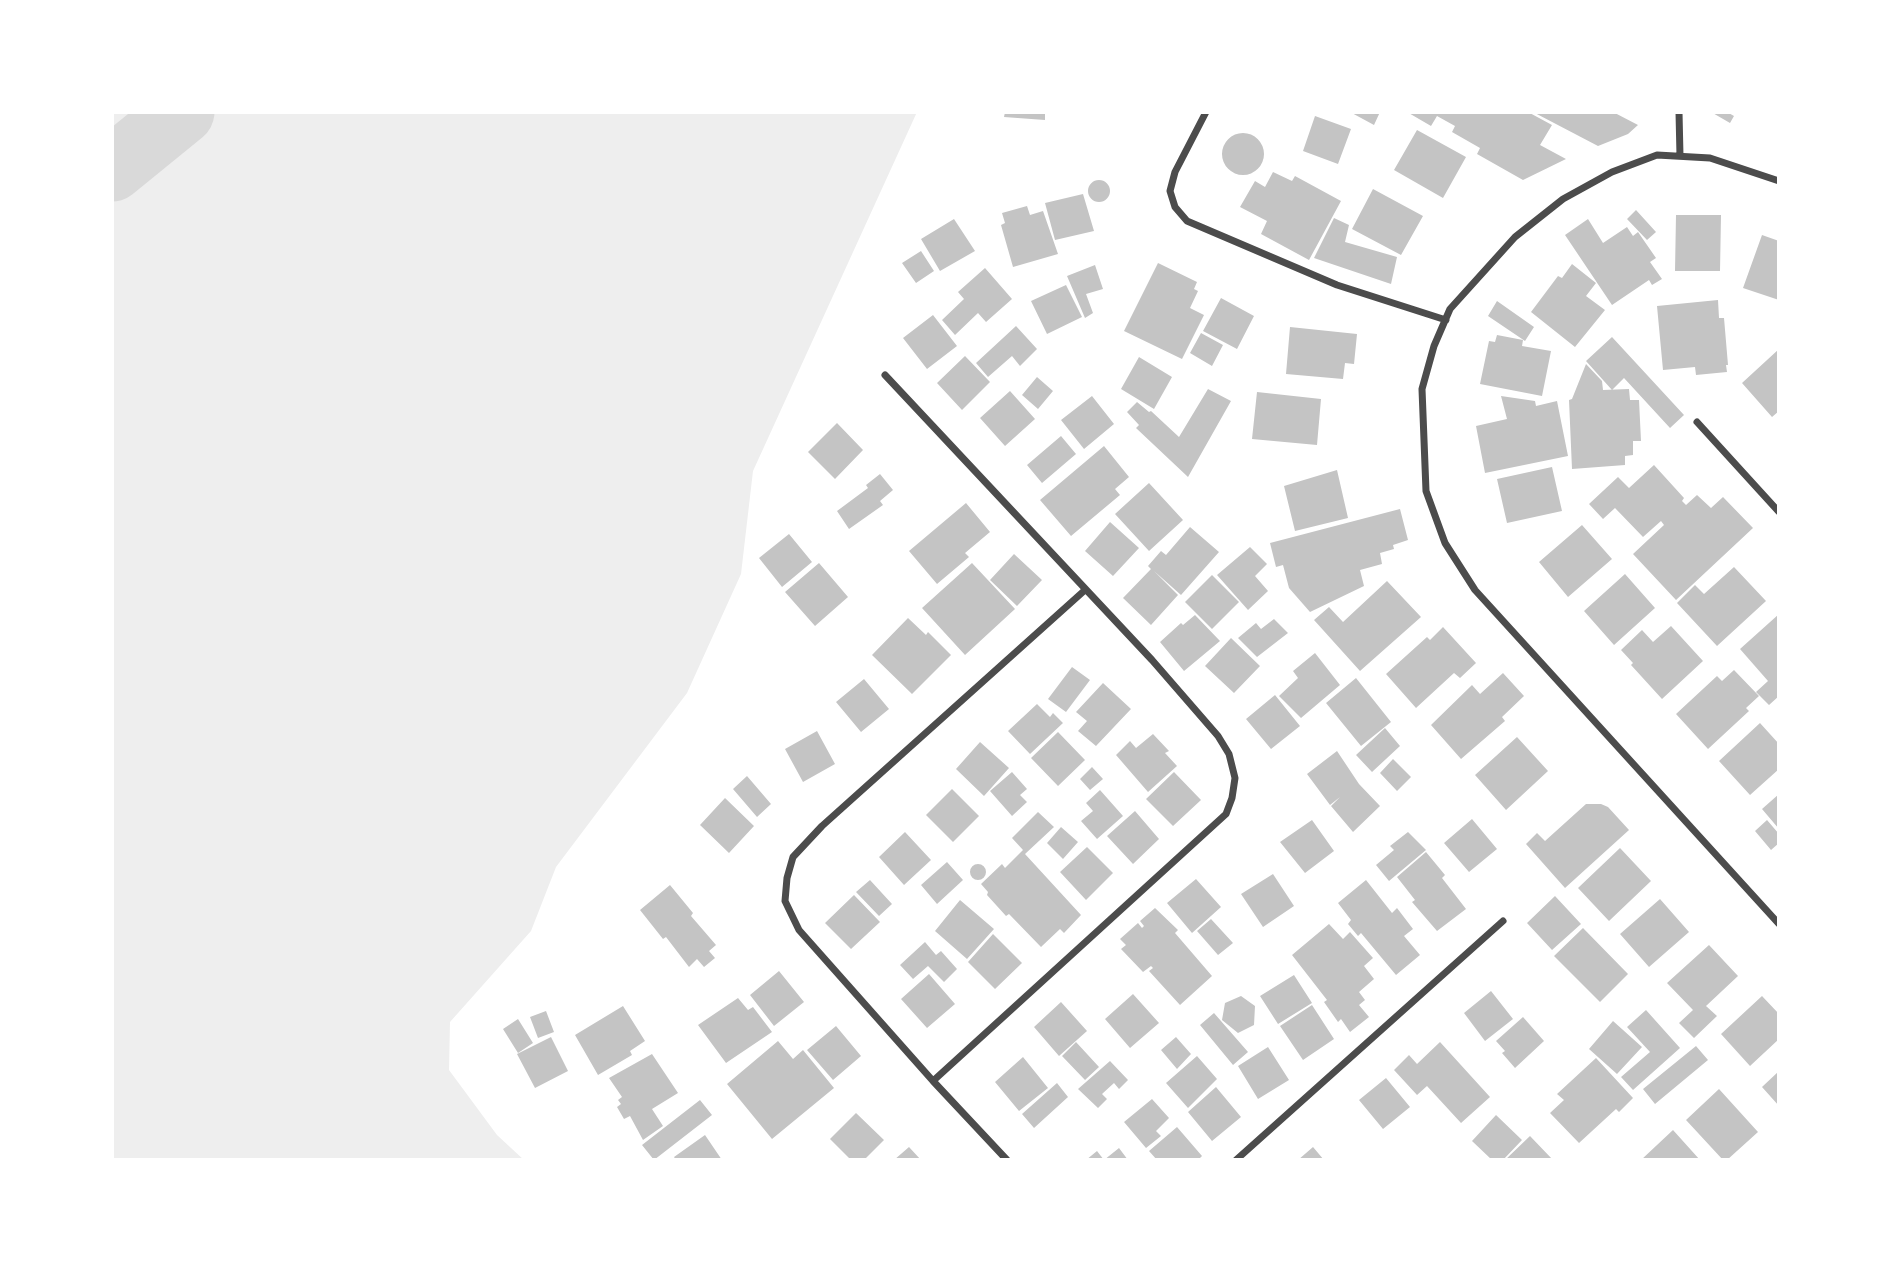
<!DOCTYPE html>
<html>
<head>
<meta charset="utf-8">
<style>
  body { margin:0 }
  #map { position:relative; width:1891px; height:1272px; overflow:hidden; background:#fff; font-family:Helvetica,sans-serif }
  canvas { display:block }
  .frame { position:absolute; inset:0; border:114px solid #fff; pointer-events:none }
</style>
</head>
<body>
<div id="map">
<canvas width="1891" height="1272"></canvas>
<div class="frame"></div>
</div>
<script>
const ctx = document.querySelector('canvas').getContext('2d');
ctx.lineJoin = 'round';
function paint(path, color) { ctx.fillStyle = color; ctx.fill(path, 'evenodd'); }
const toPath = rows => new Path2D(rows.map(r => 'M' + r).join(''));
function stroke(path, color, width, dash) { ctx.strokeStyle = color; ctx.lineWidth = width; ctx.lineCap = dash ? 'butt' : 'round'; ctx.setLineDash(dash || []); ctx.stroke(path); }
paint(toPath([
  [112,112,917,112,753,471,741,574,687,693,556,867,531,931,450,1022,449,1070,497,1135,524,1160,112,1160]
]), '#eee');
stroke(toPath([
  [112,169,182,112]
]), '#d9d9d9', 65);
paint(toPath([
  [1005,112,1045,112,1045,120,1004,117],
  [1350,112,1380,112,1374,125],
  [1407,112,1528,112,1552,125,1540,145,1566,159,1523,180,1477,154,1480,148,1452,132,1455,126,1437,116,1431,126],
  [1533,112,1613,112,1638,125,1628,134,1598,146],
  [1711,112,1727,112,1734,116,1730,123],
  [1315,116,1351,129,1338,164,1303,151],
  [1417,130,1466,157,1443,198,1394,170],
  '1222 154a21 21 0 1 1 42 0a21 21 0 1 1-42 0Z',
  [1273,172,1292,181,1295,176,1341,201,1309,260,1261,234,1267,221,1240,207,1255,181,1265,187],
  '1088 191a11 11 0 1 1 22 0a11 11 0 1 1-22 0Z',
  [1373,189,1423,216,1401,255,1352,229],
  [1083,194,1094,231,1055,240,1045,203],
  [1027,206,1030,215,1043,211,1058,254,1013,267,1001,225,1005,223,1002,213],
  [1636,210,1656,232,1647,240,1627,219],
  [1676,215,1721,215,1720,271,1675,271],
  [1334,218,1349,225,1345,242,1397,257,1391,284,1314,258],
  [954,219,975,251,940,271,921,239],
  [1588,219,1603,243,1627,227,1633,236,1638,232,1656,258,1650,262,1662,279,1652,285,1649,280,1612,305,1565,235],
  [1762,235,1779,241,1779,300,1743,288],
  [921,251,934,271,916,283,902,263],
  [1158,263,1197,282,1194,289,1198,291,1190,308,1204,315,1182,359,1124,331],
  [1572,264,1596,283,1586,296,1605,310,1575,347,1531,312,1558,276,1562,278],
  [1095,265,1103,289,1086,294,1093,313,1085,318,1067,276],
  [985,268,1012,299,986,322,978,313,955,335,942,320,964,299,958,292],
  [1066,285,1082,317,1047,334,1031,301],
  [1221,298,1254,316,1237,349,1203,331],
  [1718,300,1719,318,1724,318,1728,365,1726,365,1727,372,1696,375,1695,367,1663,370,1657,306],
  [1497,301,1534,327,1525,341,1488,316],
  [933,315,957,346,927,369,903,338],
  [1016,326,1037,349,1020,366,1012,356,988,377,976,363],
  [1290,327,1357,334,1354,364,1345,363,1343,379,1286,374],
  [1201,333,1223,345,1212,366,1190,353],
  [1497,335,1523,340,1522,346,1551,351,1542,396,1480,384,1489,341,1495,342],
  [1612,337,1684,415,1670,428,1624,378,1612,390,1586,361],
  [1779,349,1779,411,1772,417,1742,383],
  [965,356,990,382,962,410,937,383],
  [1139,357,1172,377,1154,409,1121,389],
  [1586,364,1602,381,1603,390,1629,389,1630,400,1639,400,1641,441,1633,441,1633,455,1625,456,1625,465,1572,469,1569,400,1572,399],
  [1037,377,1053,391,1038,409,1022,395],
  [1208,389,1231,401,1188,477,1136,428,1139,425,1127,412,1137,402,1149,412,1151,411,1179,437],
  [1010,391,1035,419,1005,446,980,418],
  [1257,392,1321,399,1317,445,1252,439],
  [1092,396,1114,424,1084,449,1061,420],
  [1501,396,1535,401,1536,406,1557,401,1568,456,1485,473,1476,426,1507,419],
  [837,423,863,450,835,479,808,452],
  [1061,436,1076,454,1042,483,1027,465],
  [1104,446,1129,477,1115,489,1120,495,1071,536,1040,500],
  [1654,465,1684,498,1682,501,1686,505,1697,495,1711,508,1723,497,1753,528,1676,600,1633,554,1664,525,1661,521,1643,537,1615,508,1603,519,1589,504,1618,477,1629,488],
  [1552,467,1562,511,1507,523,1497,479],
  [1337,470,1348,518,1295,531,1284,486],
  [880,474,893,490,880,501,883,505,849,529,837,511,868,488,866,485],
  [1149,483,1183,520,1149,551,1115,514],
  [966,503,990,532,965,553,969,557,937,584,909,551],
  [1400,509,1408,540,1393,545,1394,549,1380,553,1382,564,1360,570,1364,586,1310,612,1289,588,1283,565,1276,567,1270,543],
  [1110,522,1139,548,1113,576,1085,551],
  [1582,525,1612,559,1568,597,1539,562],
  [1190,527,1219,552,1181,595,1154,571,1178,595,1151,625,1123,598,1151,569,1148,566,1161,551,1166,555],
  [789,534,812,562,782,587,759,558],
  [1250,547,1267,564,1255,576,1268,591,1248,610,1217,575],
  [1014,554,1042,580,1017,606,990,580],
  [819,563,848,597,815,626,785,592],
  [972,563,1015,609,965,655,922,608],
  [1734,567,1766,601,1717,646,1677,603,1695,585,1704,594],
  [1625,574,1655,608,1614,645,1584,611],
  [1212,575,1239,602,1212,629,1185,602],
  [1387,581,1421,617,1360,671,1314,620,1329,607,1343,622],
  [1779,614,1779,696,1769,705,1756,692,1768,681,1740,649],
  [1195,615,1220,641,1184,671,1160,642,1181,623,1183,625],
  [908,618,926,635,928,632,951,655,912,694,872,655],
  [1274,619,1288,633,1257,657,1238,638,1256,623,1261,629],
  [1671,626,1703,661,1662,699,1631,665,1633,663,1621,650,1642,630,1653,642],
  [1443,627,1476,663,1460,678,1454,673,1416,708,1386,674,1427,637,1430,640],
  [1231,638,1260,666,1234,693,1205,666],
  [1315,653,1340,685,1301,718,1279,696,1298,678,1293,671],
  [1072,667,1090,680,1066,712,1048,699],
  [1734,670,1759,696,1746,708,1749,711,1708,749,1676,714,1717,676,1722,681],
  [1503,673,1524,696,1502,717,1505,721,1461,759,1431,725,1472,685,1480,694],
  [1356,678,1391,722,1361,746,1326,703],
  [864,679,889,709,861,732,836,702],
  [1103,683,1131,709,1096,746,1078,731,1087,721,1076,712],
  [1275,695,1300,726,1271,749,1246,719],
  [1037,704,1050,717,1053,713,1063,723,1030,754,1008,731],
  [1760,723,1779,744,1779,769,1750,795,1719,761],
  [1385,728,1400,746,1372,772,1356,755],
  [817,731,835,764,803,782,785,749],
  [1058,732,1085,760,1058,786,1031,758],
  [1153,734,1169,751,1165,753,1177,766,1148,792,1116,755,1130,741,1136,748],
  [1517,737,1548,771,1506,810,1475,775],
  [980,742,1009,768,984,796,956,769],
  [1337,751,1359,784,1380,806,1353,832,1331,806,1340,797,1330,805,1307,774],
  [1393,759,1411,777,1397,791,1380,773],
  [1092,767,1103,779,1090,790,1080,779],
  [1012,772,1027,789,1020,795,1027,802,1012,816,990,791],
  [1174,772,1201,800,1173,826,1146,799],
  [747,776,771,804,757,817,733,789],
  [952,789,979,816,953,842,926,815],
  [1100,790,1123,816,1097,839,1081,821,1093,811,1086,803],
  [1779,794,1779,829,1762,809],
  [725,798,754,826,729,853,700,825],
  [1586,804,1601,804,1608,807,1629,830,1565,888,1526,844,1537,833,1545,841],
  [1135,811,1159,839,1133,864,1107,836],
  [1038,812,1054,827,1025,854,1081,915,1064,933,1060,929,1041,947,1009,914,1006,916,987,895,988,892,981,884,1002,864,1005,868,1023,850,1012,838],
  [1472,819,1497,849,1469,872,1444,843],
  [1312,820,1334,851,1305,873,1280,842],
  [1767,820,1779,834,1779,843,1771,850,1755,831],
  [1061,827,1078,842,1063,859,1047,843],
  [905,832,931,860,904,885,879,857],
  [1408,832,1426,850,1389,881,1376,865,1394,850,1390,846],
  [1087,847,1113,873,1086,900,1060,872],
  [1620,848,1651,881,1609,921,1578,888],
  [1426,852,1445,875,1442,878,1466,909,1437,931,1412,902,1415,900,1397,877],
  [947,862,963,880,937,904,921,885],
  '970 872a8 8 0 1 1 16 0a8 8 0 1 1-16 0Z',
  [1273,874,1294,906,1263,927,1241,894],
  [1196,879,1221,907,1192,933,1167,903],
  [870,880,892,904,879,916,856,892],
  [1366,880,1392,913,1397,908,1413,929,1404,936,1420,955,1396,975,1361,933,1358,936,1348,924,1351,920,1338,903],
  [670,885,693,913,691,916,716,945,709,951,715,958,704,967,697,959,689,967,666,937,663,939,640,910],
  [854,895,880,922,851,949,825,923],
  [1555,896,1581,924,1552,950,1527,923],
  [1660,899,1689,932,1649,967,1620,934],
  [960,900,994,929,967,959,935,931],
  [1155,908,1178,930,1175,933,1212,976,1180,1005,1149,971,1153,968,1151,966,1143,972,1121,949,1126,945,1120,939,1138,923,1142,928,1144,926,1140,921],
  [1211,919,1233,943,1218,955,1197,931],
  [1329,924,1343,939,1350,932,1373,958,1364,966,1374,979,1359,992,1365,1000,1359,1005,1369,1017,1350,1032,1341,1019,1338,1022,1324,1002,1327,1000,1292,955],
  [1583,928,1628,974,1600,1002,1554,956],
  [993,934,1022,963,995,989,968,962],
  [925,942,936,955,941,951,957,969,944,982,928,966,913,979,900,965],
  [1709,945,1738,976,1706,1006,1717,1016,1694,1038,1679,1023,1693,1010,1667,983],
  [779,971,804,1002,774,1026,750,995],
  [929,974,955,1004,927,1028,901,999],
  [1294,975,1312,1003,1278,1024,1260,996],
  [1491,991,1513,1019,1485,1041,1464,1013],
  [1133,994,1159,1023,1130,1048,1105,1019],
  [1241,996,1255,1006,1254,1025,1238,1033,1222,1020,1225,1003],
  [1762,996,1779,1014,1779,1039,1750,1066,1721,1034],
  [738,998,748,1010,753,1007,772,1032,726,1063,698,1025],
  [1061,1002,1087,1031,1059,1056,1034,1027],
  [1312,1005,1334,1039,1303,1060,1280,1026],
  [623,1006,645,1041,630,1051,632,1055,598,1075,575,1035],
  [1646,1010,1680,1048,1633,1090,1621,1077,1650,1052,1627,1027],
  [546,1011,554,1032,538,1038,530,1017],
  [1214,1013,1248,1052,1233,1065,1200,1025],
  [1523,1017,1544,1041,1515,1068,1502,1053,1505,1051,1496,1041],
  [518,1019,533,1043,518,1053,503,1029],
  [1613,1021,1642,1047,1617,1074,1589,1049],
  [836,1026,861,1056,833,1080,807,1050],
  [551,1037,568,1071,535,1088,517,1054],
  [1176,1037,1191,1054,1177,1069,1161,1050],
  [778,1041,793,1059,803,1050,834,1088,772,1139,727,1084],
  [1076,1042,1099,1067,1085,1080,1062,1056],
  [1440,1042,1490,1097,1461,1123,1427,1086,1417,1095,1394,1070,1409,1055,1417,1064],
  [1696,1046,1708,1060,1655,1104,1643,1089],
  [1268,1047,1289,1080,1258,1099,1238,1066],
  [652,1054,678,1093,652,1109,663,1126,643,1140,630,1116,624,1119,617,1107,621,1104,618,1100,622,1097,609,1078],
  [1197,1056,1217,1079,1188,1108,1166,1083],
  [1023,1057,1048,1088,1019,1111,995,1082],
  [1596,1058,1633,1098,1619,1112,1616,1109,1579,1143,1550,1113,1564,1100,1557,1094],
  [1110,1061,1128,1080,1119,1089,1114,1083,1102,1094,1107,1099,1098,1108,1078,1089],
  [1779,1071,1779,1106,1762,1087],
  [1386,1078,1410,1107,1383,1129,1359,1100],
  [1057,1083,1068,1097,1034,1128,1022,1114],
  [1216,1087,1241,1117,1212,1141,1188,1112],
  [1719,1089,1758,1132,1727,1160,1723,1160,1686,1120],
  [1152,1099,1169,1118,1156,1131,1161,1136,1146,1148,1124,1122],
  [700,1100,712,1115,654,1160,642,1145],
  [856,1113,884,1140,864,1160,851,1160,830,1139],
  [1496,1115,1522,1140,1503,1160,1492,1160,1472,1141],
  [1177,1127,1202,1156,1198,1160,1157,1160,1149,1151],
  [1673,1130,1700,1160,1641,1160],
  [705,1135,722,1160,676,1160,674,1157],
  [1530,1136,1553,1160,1505,1160],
  [909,1147,921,1160,894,1160],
  [1313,1147,1324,1160,1298,1160],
  [1119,1148,1128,1160,1086,1160,1097,1151,1104,1160]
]), '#c4c4c4');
stroke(toPath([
  [1206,112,1175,172,1170,191,1175,207,1187,221,1337,285,1446,320],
  [1679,112,1680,156],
  [1779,181,1710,158,1657,155,1612,172,1563,199,1515,237,1450,309,1434,346,1422,389,1426,491,1445,543,1475,590,1779,924],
  [885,375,1152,660,1218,736,1229,754,1235,778,1232,798,1226,814,933,1081],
  [1697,422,1779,512],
  [1007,1160,933,1081,799,930,785,901,787,878,793,857,822,826,1085,590],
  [1236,1160,1503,921]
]), '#4c4c4c', 7);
</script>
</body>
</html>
